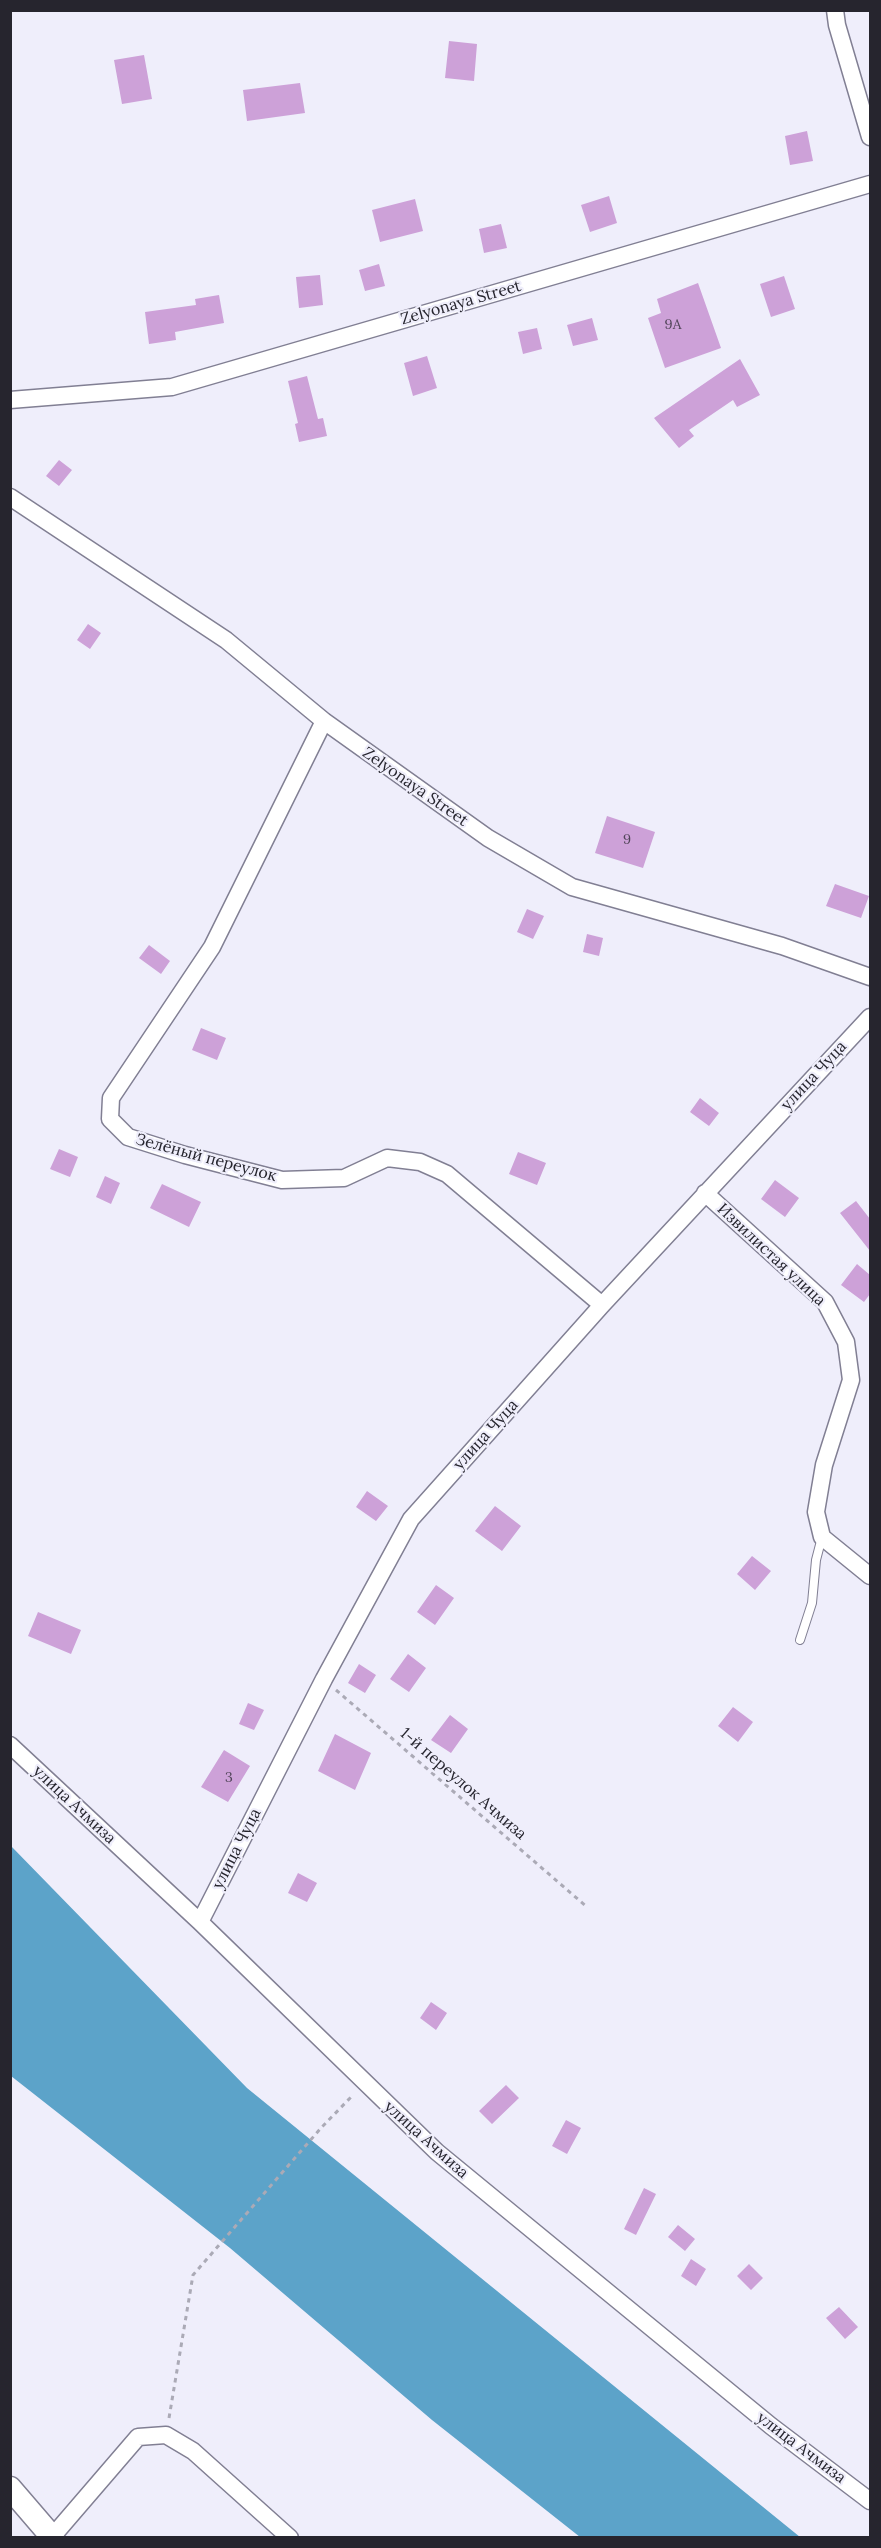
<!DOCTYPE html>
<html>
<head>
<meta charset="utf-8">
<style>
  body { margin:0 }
  #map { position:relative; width:881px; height:2548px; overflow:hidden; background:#efeefb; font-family:Lora,serif }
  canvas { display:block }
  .frame { position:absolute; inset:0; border:12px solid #26252e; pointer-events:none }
</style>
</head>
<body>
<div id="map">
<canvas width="881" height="2548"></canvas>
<div class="frame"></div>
</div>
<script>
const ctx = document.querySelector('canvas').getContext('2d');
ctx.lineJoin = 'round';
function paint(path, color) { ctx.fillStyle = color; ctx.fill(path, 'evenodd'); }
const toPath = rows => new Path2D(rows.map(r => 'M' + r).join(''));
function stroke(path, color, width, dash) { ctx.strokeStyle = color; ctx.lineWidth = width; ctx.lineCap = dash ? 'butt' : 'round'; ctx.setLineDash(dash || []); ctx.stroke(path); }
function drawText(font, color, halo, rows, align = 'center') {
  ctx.font = font + ' Lora,serif'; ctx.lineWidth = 4.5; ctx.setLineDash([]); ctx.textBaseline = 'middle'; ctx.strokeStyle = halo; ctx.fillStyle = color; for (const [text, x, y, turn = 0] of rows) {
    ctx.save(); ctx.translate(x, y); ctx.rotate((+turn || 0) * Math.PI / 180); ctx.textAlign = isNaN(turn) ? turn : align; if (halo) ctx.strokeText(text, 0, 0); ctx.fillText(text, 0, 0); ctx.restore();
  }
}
paint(toPath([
  [11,1846,247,2088,800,2537,580,2537,432,2420,230,2248,11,2076]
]), '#5ca3c9');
paint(toPath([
  [449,41,477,44,474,81,445,78],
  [144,55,152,99,122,104,114,60],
  [300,83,305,113,247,121,243,90],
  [807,131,813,161,790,165,785,136],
  [609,196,617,223,590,232,581,205],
  [415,199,423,231,380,242,372,210],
  [501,224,507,248,484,253,479,229],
  [379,264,385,286,365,291,359,270],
  [320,275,323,305,299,308,296,277],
  [784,276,795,309,771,317,760,284],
  [698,283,721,348,665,368,648,318,661,313,657,299],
  [219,295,224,323,175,332,176,340,149,344,145,312,196,305,195,299],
  [592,318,598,340,573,346,567,325],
  [537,328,542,349,523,354,518,332],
  [427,356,437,388,413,396,404,363],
  [740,359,760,395,737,407,733,400,689,430,694,436,679,448,654,418],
  [307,376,318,419,323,418,327,436,299,442,295,424,298,423,288,381],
  [59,460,72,470,59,486,46,476],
  [88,624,101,633,90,649,77,640],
  [607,816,655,832,643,868,595,853],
  [835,884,869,896,861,918,826,906],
  [527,909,544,916,533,939,517,932],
  [587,934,603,938,599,956,583,952],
  [149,945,170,961,161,974,139,958],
  [201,1028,226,1038,217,1060,192,1050],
  [700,1098,719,1113,709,1126,690,1112],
  [59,1149,78,1157,70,1177,50,1169],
  [518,1152,546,1163,537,1185,509,1174],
  [105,1176,120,1183,111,1204,96,1197],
  [775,1180,799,1198,785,1217,761,1199],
  [162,1184,201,1202,189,1227,150,1208],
  [856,1201,870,1219,870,1251,840,1213],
  [857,1264,870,1275,870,1294,864,1302,841,1285],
  [367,1491,388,1506,376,1521,356,1507],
  [495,1506,521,1526,502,1551,475,1531],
  [752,1556,771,1571,755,1590,737,1574],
  [436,1585,454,1598,435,1625,417,1612],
  [38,1612,81,1630,71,1654,28,1636],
  [408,1654,426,1668,409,1692,390,1679],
  [359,1664,376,1675,365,1693,348,1683],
  [248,1703,264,1710,254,1730,239,1724],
  [733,1707,753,1722,738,1742,718,1726],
  [450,1715,468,1729,451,1753,431,1740],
  [335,1734,371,1753,355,1790,318,1771],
  [224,1750,250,1766,228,1802,201,1787],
  [298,1873,317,1883,307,1902,288,1893],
  [431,2002,447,2013,436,2030,420,2018],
  [506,2085,519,2098,492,2124,479,2111],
  [566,2120,581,2128,567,2154,552,2146],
  [644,2188,656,2194,636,2235,624,2229],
  [678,2225,695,2239,685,2251,668,2237],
  [691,2259,706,2269,696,2286,681,2276],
  [749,2264,763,2278,751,2290,737,2276],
  [839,2307,858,2327,845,2339,826,2318]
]), '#cda1d8');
const lane = toPath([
  [800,1640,812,1603,816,1560,822,1537]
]);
const street = toPath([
  [835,10,837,25,870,137],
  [10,400,172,387,870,184],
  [10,497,226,640,324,721,488,838,572,887,782,946,870,977],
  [324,721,212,947,111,1098,110,1119,128,1137,185,1155,282,1180,344,1178,387,1158,420,1162,447,1174,602,1305],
  [705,1193,825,1302,846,1342,851,1380,824,1465,816,1512,822,1537,870,1576],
  [10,1745,200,1922,437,2152,771,2426,870,2501],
  [200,1922,324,1679,411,1519,602,1305,870,1017],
  [52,2537,138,2437,166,2435,193,2451,290,2538]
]);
const secondary = toPath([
  [10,2488,53,2538]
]);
stroke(lane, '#817f93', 10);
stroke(street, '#817f93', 19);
stroke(secondary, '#817f93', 25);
stroke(toPath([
  [336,1690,587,1907],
  [169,2418,193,2275,321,2128,353,2095]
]), '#abaab6', 3, [4.5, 4.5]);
stroke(lane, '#fff', 8);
stroke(street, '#fff', 16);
stroke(secondary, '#fff', 22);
drawText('14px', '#504458', null, [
  ["9А",673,325],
  ["9",627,840],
  ["3",229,1778]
]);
drawText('16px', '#26252e', '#efeefb', [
  ["Zelyonaya Street",461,303,-16],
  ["Zelyonaya Street",415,787,35],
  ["улица Чуца",814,1076,-47],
  ["Зелёный переулок",206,1158,15],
  ["Извилистая улица",771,1255,43],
  ["улица Чуца",486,1435,-48],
  ["1-й переулок Ачмиза",463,1784,41],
  ["улица Ачмиза",74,1805,43],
  ["улица Чуца",237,1849,-63],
  ["улица Ачмиза",426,2140,42],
  ["улица Ачмиза",801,2448,37]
]);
</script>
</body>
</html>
